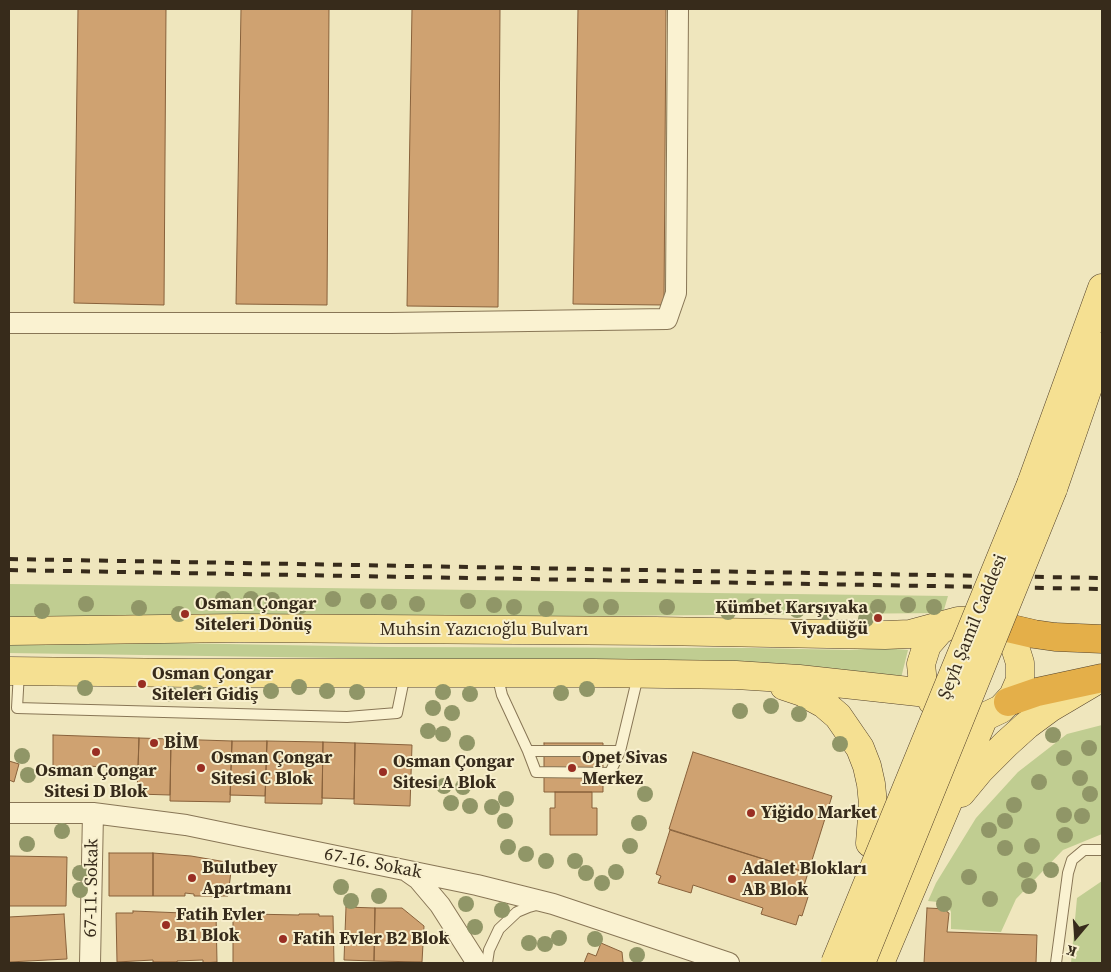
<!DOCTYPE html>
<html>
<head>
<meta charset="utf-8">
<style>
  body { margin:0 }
  #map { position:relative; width:1111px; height:972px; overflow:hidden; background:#efe6bd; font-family:"Source Serif 4",serif }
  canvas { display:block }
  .frame { position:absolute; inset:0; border:10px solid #372b1b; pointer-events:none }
  .north { position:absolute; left:1051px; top:912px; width:50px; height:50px; -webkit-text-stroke:4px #f7efcd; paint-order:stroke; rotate:198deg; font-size:14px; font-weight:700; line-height:20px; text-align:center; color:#372b1b }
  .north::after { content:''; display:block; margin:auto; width:18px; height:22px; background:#372b1b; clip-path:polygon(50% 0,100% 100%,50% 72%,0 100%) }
</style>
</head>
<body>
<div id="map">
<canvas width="1111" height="972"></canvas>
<div class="frame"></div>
<div class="north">K</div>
</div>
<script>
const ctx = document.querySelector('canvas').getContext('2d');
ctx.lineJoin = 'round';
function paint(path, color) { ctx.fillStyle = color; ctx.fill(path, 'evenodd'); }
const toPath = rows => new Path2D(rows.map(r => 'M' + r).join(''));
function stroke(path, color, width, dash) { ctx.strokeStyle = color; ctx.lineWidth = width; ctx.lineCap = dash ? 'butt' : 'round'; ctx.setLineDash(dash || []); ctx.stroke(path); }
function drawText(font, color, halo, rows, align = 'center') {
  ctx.font = font + ' "Source Serif 4",serif'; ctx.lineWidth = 4; ctx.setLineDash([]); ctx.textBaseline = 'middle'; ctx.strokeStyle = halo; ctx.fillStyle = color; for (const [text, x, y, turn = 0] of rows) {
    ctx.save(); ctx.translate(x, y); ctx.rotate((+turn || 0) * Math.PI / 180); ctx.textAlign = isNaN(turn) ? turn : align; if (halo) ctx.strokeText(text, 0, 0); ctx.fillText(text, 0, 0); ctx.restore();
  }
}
paint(toPath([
  [9,584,948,596,943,613,9,621],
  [9,640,389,647,754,648,849,650,885,648,908,650,899,686,405,659,9,653],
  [1102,725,1102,834,1063,850,1016,899,1001,932,951,929,951,912,947,903,928,901,936,883,976,818,1018,772,1067,734],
  [1102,881,1102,963,1071,963,1077,898]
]), '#c0cd91');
const building = toPath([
  [78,9,166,9,164,305,74,303,78,9],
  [241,9,329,9,327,305,236,304,241,9],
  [412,9,500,9,498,307,407,306,412,9],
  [578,9,666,9,664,305,573,304,578,9],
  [53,735,139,738,138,770,118,770,118,776,107,776,107,767,85,766,85,771,53,770,53,735],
  [139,738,171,739,170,795,137,794,139,738],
  [171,739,232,741,230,802,170,801,171,739],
  [232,741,267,741,265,796,230,795,232,741],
  [267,741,323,742,322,804,265,803,267,741],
  [323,742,355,743,354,799,322,798,323,742],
  [355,743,412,745,410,806,354,804,355,743],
  [544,743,603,743,603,792,544,792,544,743],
  [693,752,832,796,808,873,669,829,693,752],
  [9,761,19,764,14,782,9,780,9,761],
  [555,792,592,792,592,808,597,808,597,835,550,835,550,808,555,808,555,792],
  [670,830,808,873,802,892,809,894,802,916,799,915,796,925,761,914,763,908,693,885,691,893,658,883,661,876,656,874,670,830],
  [109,853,153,853,153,896,109,896,109,853],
  [153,853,191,856,232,863,228,896,194,896,194,894,185,893,185,896,153,896,153,853],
  [9,856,67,857,66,906,9,906,9,856],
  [346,907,375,908,374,961,344,960,346,907],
  [375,908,402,908,424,926,422,962,374,961,375,908],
  [927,908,947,909,947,912,949,913,947,932,1037,935,1036,963,924,963,927,908],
  [133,911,183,913,183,912,202,911,202,913,216,913,217,962,203,963,203,960,177,961,177,962,153,962,153,960,117,962,116,913,133,913,133,911],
  [64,914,67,959,9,962,9,917,64,914],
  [249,914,299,915,299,914,319,914,319,916,333,916,334,963,233,963,233,915,249,916,249,914],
  [601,943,622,952,623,962,627,963,584,963,588,953,596,956,601,943]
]);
paint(building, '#cfa271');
stroke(building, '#88613b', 1);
const lane = toPath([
  [19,672,17,708,347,717,397,713,405,674],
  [497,674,502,695,528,751,620,751,638,676],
  [528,751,536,772,610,773,620,751],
  [487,963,489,950,499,929,517,912,529,907,540,904],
  [1056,963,1068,873,1072,860,1084,850,1102,850]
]);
const street = toPath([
  [9,323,391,323,667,319,676,293,678,9],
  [9,813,93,813,186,825,477,885,553,904,729,963],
  [408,872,418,879,440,905,477,963],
  [90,963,93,813]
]);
const primary = toPath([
  [1031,484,1102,288],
  [1053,489,1102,347],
  [9,631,239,628,656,631,885,635,910,634,958,621,975,620,991,624,1005,633,1015,647,1020,663,1020,680,1013,696,1001,709,984,717,965,719,947,713,932,701,923,684,921,664,927,645,940,630,958,621],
  [9,671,191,673,594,673,736,675,799,679,927,693],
  [784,686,802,692,824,704,838,716,860,748,867,766,871,784,873,804,870,843],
  [961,793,980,770,1006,744,1027,725,1050,708,1094,682],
  [880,963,984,717]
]);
const highway = toPath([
  [991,624,1034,634,1055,637,1102,639],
  [1008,702,1037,692,1102,678]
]);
stroke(lane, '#887656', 12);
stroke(street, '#887656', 22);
stroke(primary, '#55432b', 29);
stroke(highway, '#55432b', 29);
stroke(lane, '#faf2d1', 10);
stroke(street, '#faf2d1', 20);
stroke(primary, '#f5e092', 28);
stroke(highway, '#e4af49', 28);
stroke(toPath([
  [9,559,1102,578],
  [9,570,1102,589]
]), '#372b1b', 4, [9, 9]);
const primaryBridge = toPath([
  [835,963,1031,484],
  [861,963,1053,489]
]);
stroke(primaryBridge, '#55432b', 29, []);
stroke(primaryBridge, '#f5e092', 28);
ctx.fillStyle = '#909667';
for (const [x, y] of [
  [223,599],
  [251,599],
  [333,599],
  [272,600],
  [368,601],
  [468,601],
  [389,602],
  [86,604],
  [417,604],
  [494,605],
  [908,605],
  [300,606],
  [591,606],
  [753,606],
  [514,607],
  [611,607],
  [667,607],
  [878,607],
  [934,607],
  [139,608],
  [546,609],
  [797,610],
  [42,611],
  [728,612],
  [826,612],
  [179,614],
  [866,619],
  [299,687],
  [85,688],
  [587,689],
  [271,691],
  [327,691],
  [357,692],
  [443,692],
  [198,693],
  [561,693],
  [170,694],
  [470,694],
  [771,706],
  [433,708],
  [740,711],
  [452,713],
  [799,714],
  [428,731],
  [443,734],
  [1053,735],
  [467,743],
  [840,744],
  [1089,748],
  [22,756],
  [1064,758],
  [28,775],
  [1080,778],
  [1039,782],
  [444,786],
  [463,787],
  [645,794],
  [1090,794],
  [506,799],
  [451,803],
  [1014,805],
  [470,806],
  [492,807],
  [1064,815],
  [1082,816],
  [505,821],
  [1005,821],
  [639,823],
  [989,830],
  [62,831],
  [1065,835],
  [27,844],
  [630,846],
  [1032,846],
  [508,847],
  [1005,848],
  [526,854],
  [546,861],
  [575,861],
  [1025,870],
  [1051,870],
  [616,872],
  [80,873],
  [586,873],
  [969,877],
  [602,883],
  [1029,886],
  [341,887],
  [80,890],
  [379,896],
  [990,899],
  [351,901],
  [466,904],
  [944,904],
  [502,910],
  [475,927],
  [559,938],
  [595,939],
  [529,943],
  [545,944],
  [637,955]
]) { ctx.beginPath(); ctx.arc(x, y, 8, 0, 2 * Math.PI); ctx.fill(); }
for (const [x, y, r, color] of [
  [185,614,5,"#992e23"],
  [878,618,5,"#992e23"],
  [142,684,5,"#992e23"],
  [154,743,5,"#992e23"],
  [96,752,5,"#992e23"],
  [201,768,5,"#992e23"],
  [572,768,5,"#992e23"],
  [383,772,5,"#992e23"],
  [751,813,5,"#992e23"],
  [192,878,5,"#992e23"],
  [732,879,5,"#992e23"],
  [166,925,5,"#992e23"],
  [283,939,5,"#992e23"]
]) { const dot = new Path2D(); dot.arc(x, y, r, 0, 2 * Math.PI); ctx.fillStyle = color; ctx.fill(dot); stroke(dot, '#f7efcd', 2); }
drawText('bold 18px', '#372b1b', '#f7efcd', [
  ["Osman Çongar",195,604],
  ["Siteleri Dönüş",195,625],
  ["Kümbet Karşıyaka",868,608,"right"],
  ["Viyadüğü",868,629,"right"],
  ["Osman Çongar",152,674],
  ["Siteleri Gidiş",152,695],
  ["BİM",164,743],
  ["Osman Çongar",211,758],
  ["Sitesi C Blok",211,779],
  ["Opet Sivas",582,758],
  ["Merkez",582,779],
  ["Osman Çongar",393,762],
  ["Sitesi A Blok",393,783],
  ["Osman Çongar",96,771,"center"],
  ["Sitesi D Blok",96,792,"center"],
  ["Yiğido Market",761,813],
  ["Bulutbey",202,868],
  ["Apartmanı",202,889],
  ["Adalet Blokları",742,869],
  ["AB Blok",742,890],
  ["Fatih Evler",176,915],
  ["B1 Blok",176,936],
  ["Fatih Evler B2 Blok",293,939]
], 'left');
drawText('18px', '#372b1b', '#f7efcd', [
  ["Şeyh Şamil Caddesi",973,627,-68],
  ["Muhsin Yazıcıoğlu Bulvarı",484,630],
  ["67-16. Sokak",373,864,11],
  ["67-11. Sokak",92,888,-89]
]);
</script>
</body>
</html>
